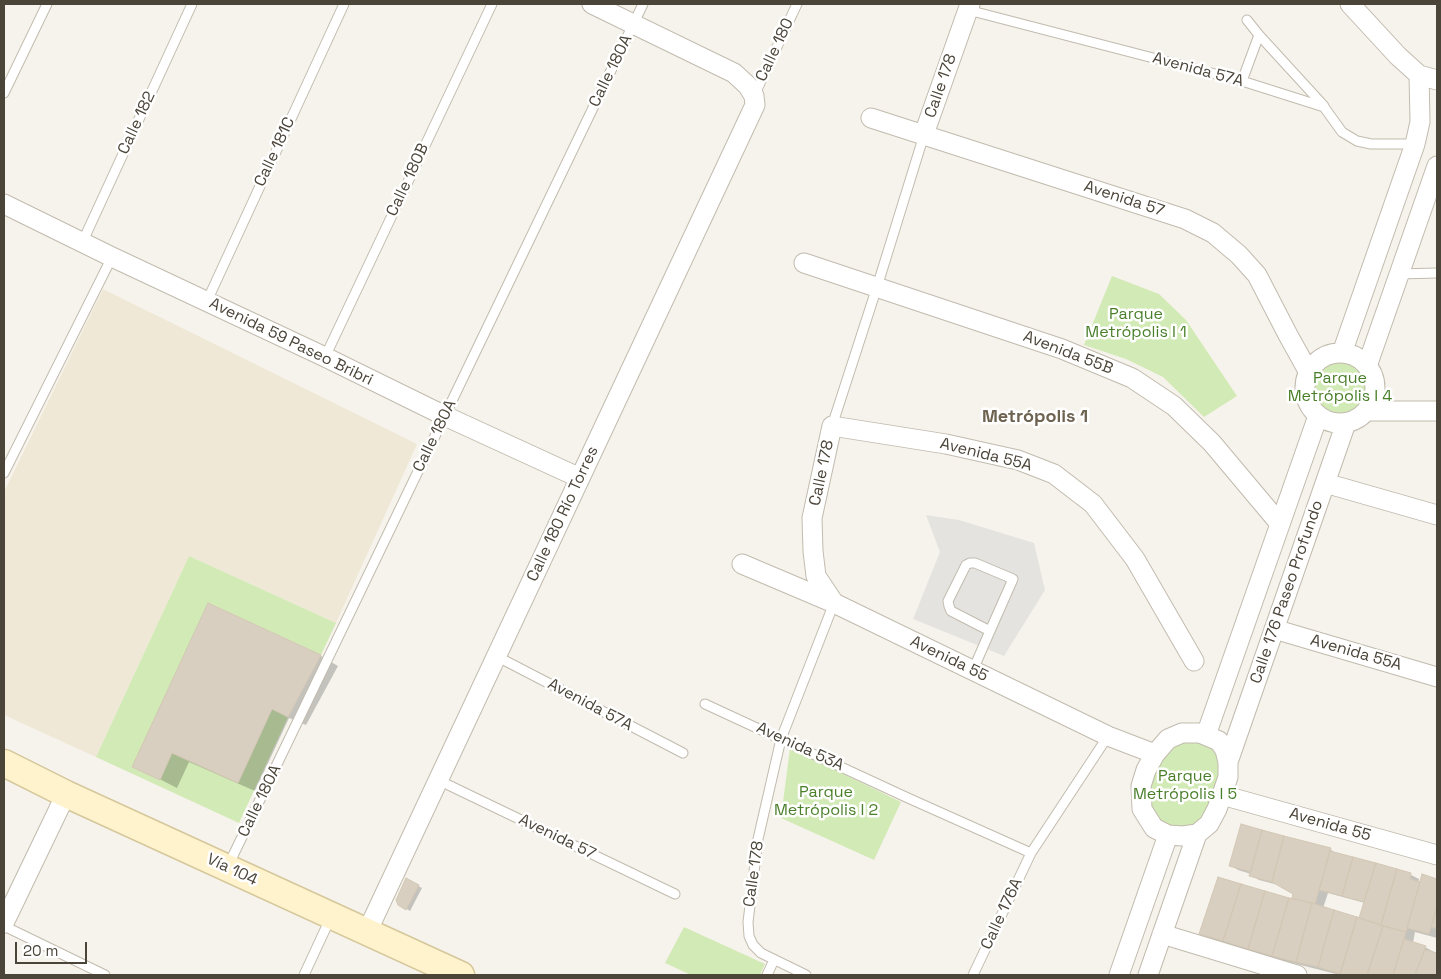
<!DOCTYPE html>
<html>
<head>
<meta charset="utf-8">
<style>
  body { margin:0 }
  #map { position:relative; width:1441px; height:979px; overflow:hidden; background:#f6f3ec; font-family:"Space Grotesk",sans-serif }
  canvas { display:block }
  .frame { position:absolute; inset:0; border:5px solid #4b4439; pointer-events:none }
  .scale { position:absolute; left:15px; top:942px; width:72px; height:22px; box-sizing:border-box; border:2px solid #4b4439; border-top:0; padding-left:6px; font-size:15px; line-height:18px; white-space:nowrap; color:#4b4439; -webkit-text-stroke:4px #fff; paint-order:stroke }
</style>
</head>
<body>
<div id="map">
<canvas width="1441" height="979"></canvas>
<div class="frame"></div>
<div class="scale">20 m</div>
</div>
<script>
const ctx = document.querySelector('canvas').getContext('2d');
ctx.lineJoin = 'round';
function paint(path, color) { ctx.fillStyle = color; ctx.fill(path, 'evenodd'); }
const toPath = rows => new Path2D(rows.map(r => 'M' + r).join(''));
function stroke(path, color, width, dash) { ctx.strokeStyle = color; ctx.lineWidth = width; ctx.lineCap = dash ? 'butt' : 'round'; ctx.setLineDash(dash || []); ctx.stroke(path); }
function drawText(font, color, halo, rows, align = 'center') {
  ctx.font = font + ' "Space Grotesk",sans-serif'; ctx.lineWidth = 5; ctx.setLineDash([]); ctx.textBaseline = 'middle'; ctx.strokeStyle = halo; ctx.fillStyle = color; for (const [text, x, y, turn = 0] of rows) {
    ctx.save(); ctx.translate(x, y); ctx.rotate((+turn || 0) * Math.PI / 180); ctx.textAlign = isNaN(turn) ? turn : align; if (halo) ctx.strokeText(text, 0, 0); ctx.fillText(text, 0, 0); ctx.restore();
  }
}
paint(toPath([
  [103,289,417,444,336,623,189,556,96,757,4,715,4,492]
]), '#efe8d6');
paint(toPath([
  [1112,276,1159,294,1186,320,1237,396,1204,417,1163,377,1126,359,1084,345],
  '1312 388a28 28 0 1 1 56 0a28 28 0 1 1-56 0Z',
  [189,556,336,623,321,655,208,603,160,780,172,753,238,783,272,709,288,717,239,823,96,757],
  [1185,741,1199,741,1214,749,1221,760,1223,774,1209,815,1192,828,1171,828,1162,822,1152,807,1150,788,1153,775,1162,761,1175,746],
  [790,748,901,802,874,860,781,818],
  [684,927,765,964,760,975,691,975,665,963]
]), '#d2eab5');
paint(toPath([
  [926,515,959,520,1034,543,1045,590,1004,656,913,619,940,552]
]), '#e5e3e0');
paint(toPath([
  [209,605,321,656,338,666,306,725,289,718,255,791,189,762,177,788,134,766],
  [1330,849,1338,855,1411,875,1419,879,1418,883,1421,883,1423,876,1437,880,1437,938,1415,932,1413,943,1425,947,1434,952,1433,953,1437,954,1437,975,1340,975,1281,960,1209,938,1201,933,1293,900,1295,894,1282,886,1259,880,1251,875,1251,874,1238,870,1230,865],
  [1328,893,1365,903,1360,919,1323,908],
  [406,880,422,888,410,911,399,904]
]), '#0003');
const building = toPath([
  [208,603,321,655,288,717,272,709,238,783,172,753,160,780,132,767,208,603],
  [1241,824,1262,830,1251,872,1229,866,1241,824],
  [1262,830,1284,836,1272,882,1249,876,1262,830],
  [1284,836,1331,848,1315,904,1292,898,1293,894,1272,882,1284,836],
  [1330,851,1353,857,1342,896,1319,890,1330,851],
  [1353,857,1376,863,1364,902,1342,896,1353,857],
  [1376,863,1397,869,1381,925,1359,918,1376,863],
  [1397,869,1411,873,1410,879,1420,882,1406,932,1381,925,1397,869],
  [1422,874,1437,879,1437,907,1429,934,1407,928,1422,874],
  [1218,877,1241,884,1223,941,1199,934,1218,877],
  [406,878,419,885,406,910,398,905,396,900,406,878],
  [1241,884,1265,891,1248,949,1223,941,1241,884],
  [1265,891,1289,898,1272,956,1248,949,1265,891],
  [1289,898,1312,903,1296,962,1272,956,1289,898],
  [1312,903,1334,910,1318,967,1296,962,1312,903],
  [1437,907,1437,929,1431,927,1437,907],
  [1334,910,1357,917,1340,974,1318,967,1334,910],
  [1357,917,1383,926,1367,975,1340,975,1357,917],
  [1383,926,1406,932,1393,975,1367,975,1383,926],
  [1404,939,1426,946,1415,975,1393,975,1404,939],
  [1425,950,1437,953,1437,975,1415,975,1425,950]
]);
paint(building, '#d8cfc1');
stroke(building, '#d3c7b4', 1);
const lane = toPath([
  [968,10,1242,81,1324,107,1342,132,1357,141,1371,144,1415,144],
  [1247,20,1259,35],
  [1242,81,1259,35,1324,106],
  [4,93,47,4],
  [754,96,797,4],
  [82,243,192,4],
  [1399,274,1437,273],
  [207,301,344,4],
  [325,357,492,4],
  [832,426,877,287,924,135],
  [4,473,112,257],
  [496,656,683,753],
  [973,670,990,631,1013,579,975,563,970,563,966,565,948,601,949,606,951,611,990,631],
  [705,704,908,798,1031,853],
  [438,780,675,894],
  [228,866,643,4],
  [4,926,105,975],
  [304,975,330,919],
  [767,975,774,960],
  [806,975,761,953,753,945,749,936,748,922,758,839,781,739,834,603],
  [973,975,1031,853,1108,736]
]);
const street = toPath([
  [1350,4,1398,56,1419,75,1437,80],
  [871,118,1185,219,1213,233,1239,255,1257,275,1288,335,1308,371],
  [924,134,970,4],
  [4,204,112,257,325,357,445,416,580,478],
  [804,263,1062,349,1132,378,1174,406,1212,443,1280,524],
  '1305 388a35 35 0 1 1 70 0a35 35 0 1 1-70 0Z',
  [1342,353,1415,144,1420,122,1419,75],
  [1367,366,1437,166],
  [1366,411,1437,411],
  [1325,483,1437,515],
  [742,564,834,603,1108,736,1155,754],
  [834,603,816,576,813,551,812,518,832,426,946,444,1018,460,1054,474,1093,504,1135,559,1194,661],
  [1274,629,1437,677],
  [1182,733,1200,733,1219,741,1225,750,1228,762,1228,777,1217,809,1209,824,1197,834,1183,836,1168,835,1154,828,1142,809,1141,786,1146,770,1155,754,1168,739,1182,733],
  [1206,735,1318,416],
  [1228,762,1346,423],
  [1222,795,1437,855],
  [4,923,66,794],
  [367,932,755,105,754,96,748,86,734,73,592,4],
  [1162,934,1297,975],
  [1119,975,1168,835],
  [1148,975,1197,834]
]);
const secondary = toPath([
  [4,763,66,794,461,975]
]);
stroke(lane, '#c2bbae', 11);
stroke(street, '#c2bbae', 21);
stroke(secondary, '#d6c79b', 29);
stroke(lane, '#fff', 9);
stroke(street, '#fff', 19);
stroke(secondary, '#fff3cd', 26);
drawText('16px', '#4b4439', '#fff', [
  ["Calle 180",775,50,-65],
  ["Avenida 57A",1198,70,15],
  ["Calle 180A",611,71,-64],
  ["Calle 178",941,86,-71],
  ["Calle 182",137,123,-65],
  ["Calle 181C",275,152,-65],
  ["Calle 180B",408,180,-65],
  ["Avenida 57",1124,199,18],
  ["Avenida 59 Paseo Bribri",291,342,26],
  ["Avenida 55B",1068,353,21],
  ["Calle 180A",435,436,-64],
  ["Avenida 55A",986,455,14],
  ["Calle 178",822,473,-78],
  ["Calle 180 Río Torres",563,514,-65],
  ["Calle 176 Paseo Profundo",1287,592,-71],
  ["Avenida 55A",1356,653,16],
  ["Avenida 55",949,659,26],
  ["Avenida 57A",590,705,28],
  ["Avenida 53A",800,747,25],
  ["Calle 180A",260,801,-64],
  ["Avenida 55",1330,825,16],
  ["Avenida 57",557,837,26],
  ["Vía 104",232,870,25],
  ["Calle 178",754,874,-82],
  ["Calle 176A",1002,914,-65]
]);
drawText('16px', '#4a7f2a', '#fff', [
  ["Parque",1136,315],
  ["Metrópolis I 1",1136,333],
  ["Parque",1340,379],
  ["Metrópolis I 4",1340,397],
  ["Parque",1185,777],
  ["Metrópolis I 5",1185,795],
  ["Parque",826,793],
  ["Metrópolis I 2",826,811]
]);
drawText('bold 18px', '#6e6250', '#fff', [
  ["Metrópolis 1",1035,417]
]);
</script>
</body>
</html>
